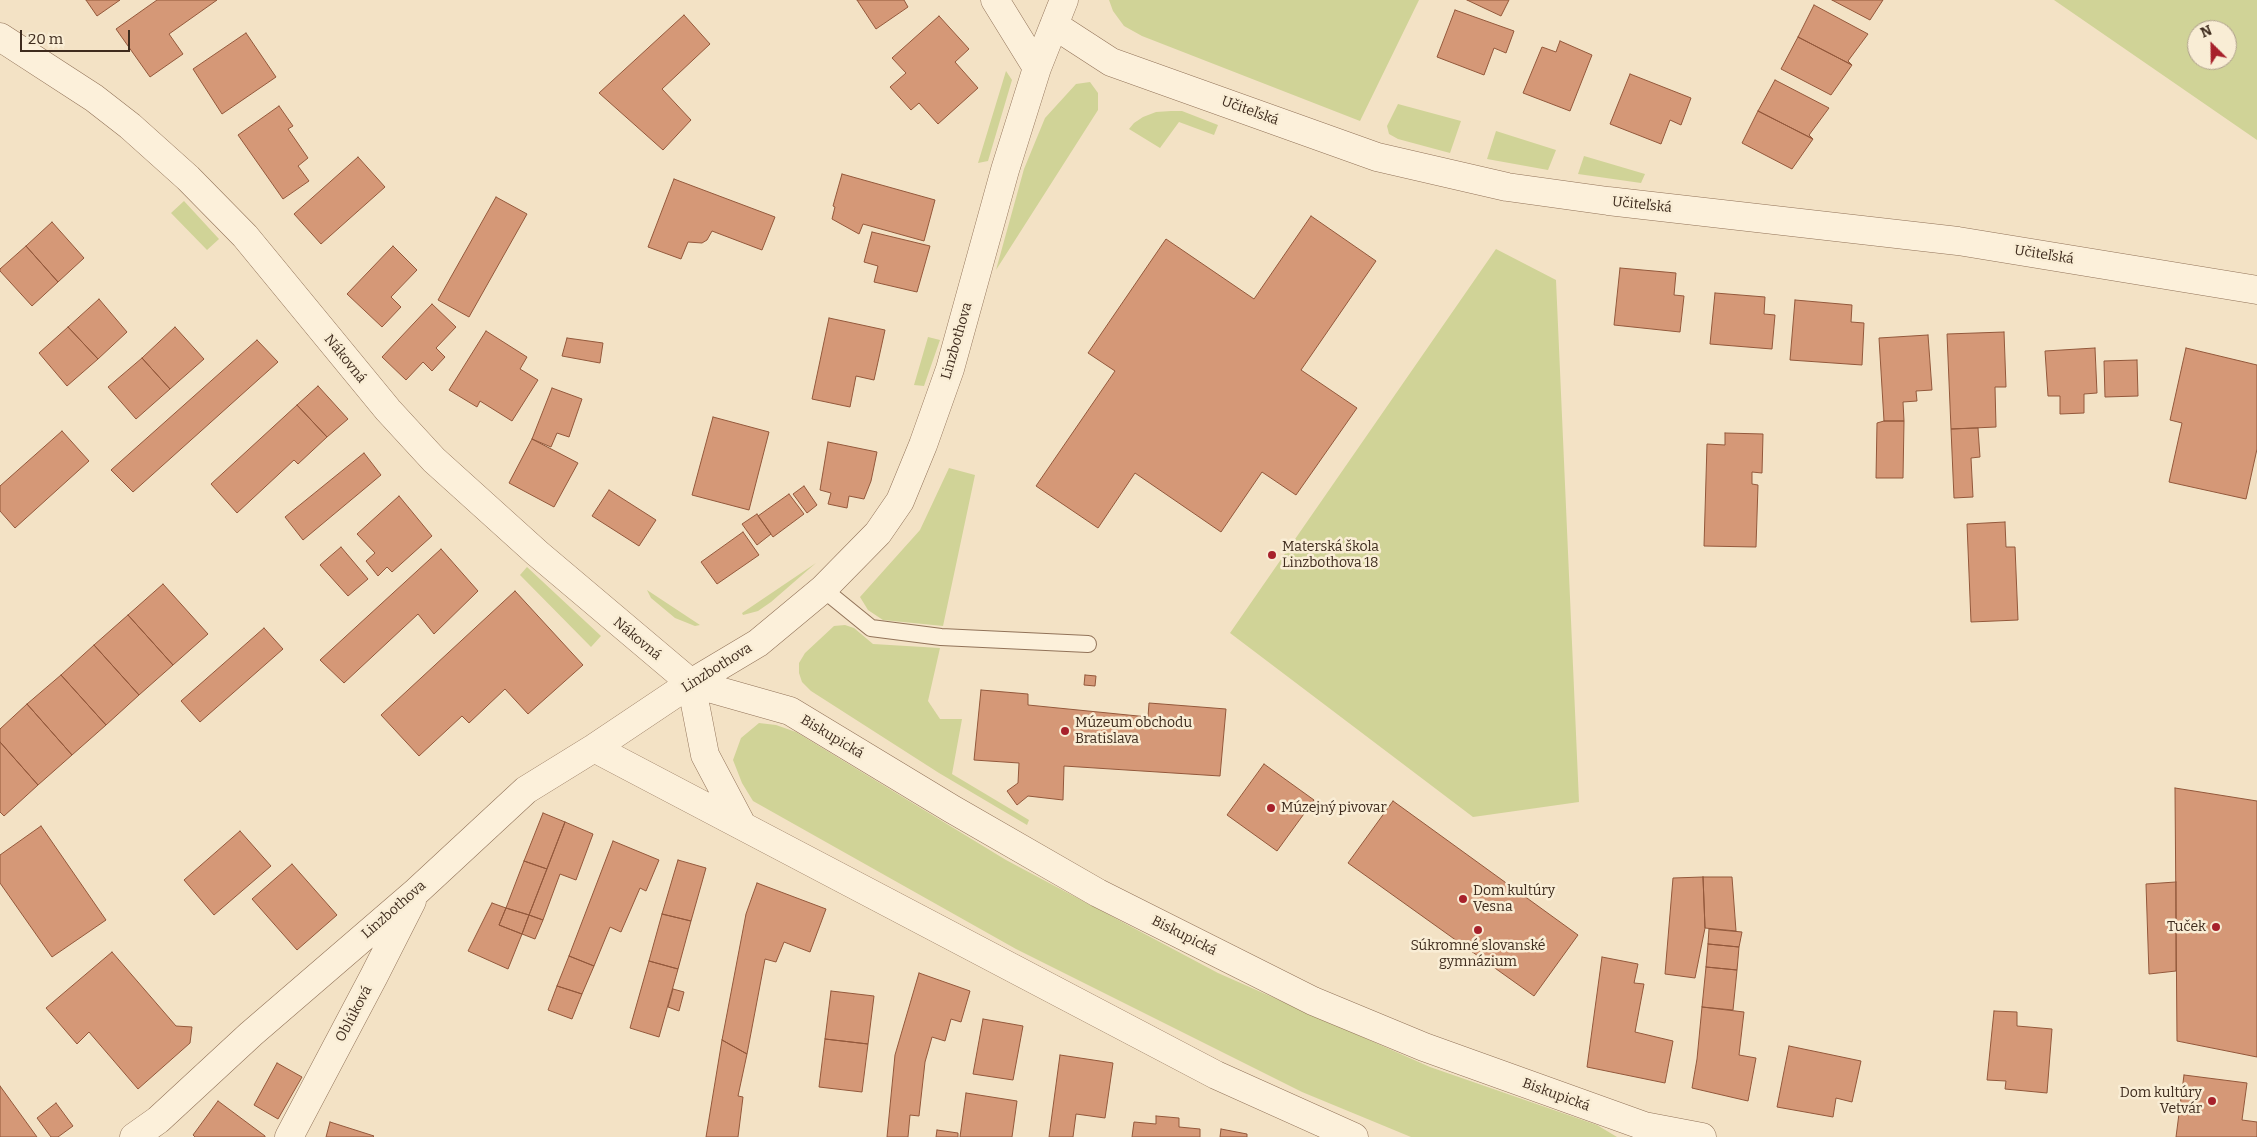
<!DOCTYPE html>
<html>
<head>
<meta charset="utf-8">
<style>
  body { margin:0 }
  #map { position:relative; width:2257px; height:1137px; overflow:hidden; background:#f3e2c5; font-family:Bitter,serif }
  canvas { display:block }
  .north { position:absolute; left:2187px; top:20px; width:50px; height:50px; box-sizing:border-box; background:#f9edd5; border:1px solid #afa08c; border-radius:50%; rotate:337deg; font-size:14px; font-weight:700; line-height:20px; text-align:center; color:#3f2c1e }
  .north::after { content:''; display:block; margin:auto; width:18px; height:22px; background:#a7212b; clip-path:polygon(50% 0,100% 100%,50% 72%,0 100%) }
  .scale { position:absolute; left:20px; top:30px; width:110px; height:22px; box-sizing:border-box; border:2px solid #3f2c1e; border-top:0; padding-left:6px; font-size:15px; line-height:18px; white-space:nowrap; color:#3f2c1e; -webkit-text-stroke:4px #f9edd5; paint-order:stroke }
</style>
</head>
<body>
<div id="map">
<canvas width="2257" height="1137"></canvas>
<div class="north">N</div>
<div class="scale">20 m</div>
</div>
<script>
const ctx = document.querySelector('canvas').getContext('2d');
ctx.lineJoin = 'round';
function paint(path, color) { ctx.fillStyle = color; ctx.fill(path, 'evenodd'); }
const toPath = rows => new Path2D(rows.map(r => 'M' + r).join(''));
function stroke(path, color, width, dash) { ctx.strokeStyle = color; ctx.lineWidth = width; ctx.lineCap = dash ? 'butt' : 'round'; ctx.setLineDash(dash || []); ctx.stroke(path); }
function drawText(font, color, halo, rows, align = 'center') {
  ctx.font = font + ' Bitter,serif'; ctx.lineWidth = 5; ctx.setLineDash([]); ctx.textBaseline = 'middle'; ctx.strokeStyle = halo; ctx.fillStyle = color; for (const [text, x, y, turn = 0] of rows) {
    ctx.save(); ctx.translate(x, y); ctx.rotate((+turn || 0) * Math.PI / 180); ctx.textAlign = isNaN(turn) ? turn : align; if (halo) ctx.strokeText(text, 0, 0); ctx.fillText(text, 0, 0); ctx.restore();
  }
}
paint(toPath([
  [1109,0,1419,0,1360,121,1142,36,1124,26,1113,11],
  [2054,0,2257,0,2257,140],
  [2197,30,2227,30,2227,60,2197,60],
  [1006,71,1012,80,988,161,978,163],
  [1090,82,1098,93,1098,110,996,270,1024,169,1045,118,1076,84],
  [1398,104,1461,121,1450,153,1398,139,1389,134,1387,126],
  [1171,111,1182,111,1218,125,1214,135,1179,122,1160,148,1129,129,1134,123,1143,117,1156,112],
  [1496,131,1556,150,1548,170,1487,159],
  [1584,156,1645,174,1641,183,1578,174],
  [184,201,219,239,207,250,171,213],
  [1496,249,1556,280,1579,802,1473,817,1230,633],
  [928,337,940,340,924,386,914,385],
  [949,468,975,475,943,626,883,620,868,610,860,597,920,530],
  [816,563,771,602,758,611,743,615,742,613],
  [527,567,601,636,591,647,520,575],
  [647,590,700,625,695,626,675,618,651,598],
  [845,625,854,628,873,644,940,648,928,701,940,719,962,719,952,774,1029,820,1027,825,939,773,811,691,802,682,799,673,799,663,805,653,834,626],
  [759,723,776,725,796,732,1006,860,1218,973,1430,1067,1597,1125,1617,1137,1411,1137,1302,1092,1016,949,753,801,742,783,733,760,741,738]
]), '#d0d397');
const building = toPath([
  [86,0,120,0,97,16,86,0],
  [157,0,217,0,169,34,183,54,150,77,116,29,157,0],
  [857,0,904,0,908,7,876,29,857,0],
  [1467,0,1509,0,1501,16,1467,0],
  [1832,0,1883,0,1870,20,1832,0],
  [1814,5,1868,34,1848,61,1852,65,1798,37,1814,5],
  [1455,10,1514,31,1506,53,1494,48,1484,75,1437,57,1455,10],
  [684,15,710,44,662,89,691,120,663,150,599,93,684,15],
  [939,16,969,49,955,62,978,88,938,124,919,103,911,110,890,87,906,73,892,58,939,16],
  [246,33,276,77,222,114,193,69,246,33],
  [1798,37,1852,65,1831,95,1781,69,1798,37],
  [1560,41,1592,55,1570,111,1523,93,1542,47,1556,52,1560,41],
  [1630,74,1691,98,1681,125,1670,120,1661,144,1610,124,1630,74],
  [1775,80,1829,108,1809,135,1813,139,1758,111,1775,80],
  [279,106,293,126,288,129,308,158,298,166,309,181,283,199,238,135,279,106],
  [1758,111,1813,139,1792,169,1742,143,1758,111],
  [358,157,385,187,321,244,294,214,358,157],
  [842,174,935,200,924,241,863,224,859,234,832,219,835,207,833,206,842,174],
  [674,179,775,217,762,250,712,231,707,240,702,243,688,242,681,259,648,247,674,179],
  [496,197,527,214,469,317,438,300,496,197],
  [1311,216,1376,261,1301,370,1357,408,1296,495,1262,472,1221,532,1135,473,1098,528,1036,486,1115,371,1088,353,1166,239,1254,299,1311,216],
  [52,222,84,258,58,282,26,246,52,222],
  [872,232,930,246,917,292,874,282,878,266,864,262,872,232],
  [26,246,58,282,32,306,0,271,0,269,26,246],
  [393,246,417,270,391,297,401,307,382,327,347,294,393,246],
  [1620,268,1676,273,1674,295,1684,296,1680,332,1614,325,1620,268],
  [1715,293,1765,297,1764,314,1775,315,1772,349,1710,344,1715,293],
  [99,299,127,332,98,359,68,327,99,299],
  [1795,300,1852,305,1851,322,1864,323,1862,365,1790,360,1795,300],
  [432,304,456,327,436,348,445,357,432,371,423,362,406,380,382,357,432,304],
  [829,318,885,330,874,380,856,376,850,407,812,399,829,318],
  [68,327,98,359,67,386,39,353,68,327],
  [175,327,204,359,170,389,142,358,175,327],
  [486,331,527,357,520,369,538,380,512,421,480,401,477,407,449,390,486,331],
  [2004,332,2006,387,1995,387,1996,427,1951,429,1947,334,2004,332],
  [1928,335,1932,390,1916,391,1917,401,1903,402,1904,421,1884,421,1879,338,1928,335],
  [567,338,603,343,600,363,562,356,567,338],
  [257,340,278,362,133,492,111,470,257,340],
  [2095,348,2097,393,2084,394,2084,413,2060,414,2060,396,2048,396,2045,351,2095,348],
  [2186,348,2257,365,2257,449,2246,499,2169,482,2182,423,2170,420,2186,348],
  [142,358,170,389,136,419,108,387,142,358],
  [2137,360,2138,396,2105,397,2104,361,2137,360],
  [318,386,348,419,327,437,297,405,318,386],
  [552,388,582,399,569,437,557,433,551,447,532,439,552,388],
  [297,405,327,437,298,464,294,460,237,513,211,484,297,405],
  [713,417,769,432,749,510,692,495,713,417],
  [1884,421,1904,421,1903,478,1876,478,1877,423,1884,421],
  [1978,428,1980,457,1971,458,1973,497,1954,498,1951,429,1978,428],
  [62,431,89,461,15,528,0,511,0,486,62,431],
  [1725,433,1763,434,1762,473,1752,472,1752,484,1758,485,1756,547,1704,546,1707,444,1725,445,1725,433],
  [532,439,578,463,554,507,509,483,532,439],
  [828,442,877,452,871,481,864,499,849,496,847,508,828,504,831,493,820,490,828,442],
  [364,453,381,475,303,540,285,517,364,453],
  [804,486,817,505,807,513,793,494,804,486],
  [609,490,656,520,639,546,592,516,609,490],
  [789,494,804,514,773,537,758,516,789,494],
  [399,496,432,536,392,572,387,567,378,576,366,561,375,553,357,534,399,496],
  [757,514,771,534,757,545,742,524,757,514],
  [2005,522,2006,547,2015,547,2018,620,1971,622,1967,524,2005,522],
  [743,532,759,555,717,584,701,562,743,532],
  [341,547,368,579,348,596,320,565,341,547],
  [441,549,478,591,434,634,418,614,344,683,320,660,441,549],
  [163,584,208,634,173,665,128,615,163,584],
  [515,591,583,665,528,714,505,689,469,723,462,716,419,756,381,715,515,591],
  [128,615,173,665,139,695,94,645,128,615],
  [264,628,283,649,200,722,181,701,264,628],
  [94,645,139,695,106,725,61,675,94,645],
  [61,675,106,725,72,755,27,704,61,675],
  [1085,675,1096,676,1095,686,1084,685,1085,675],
  [981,690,1028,694,1028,705,1148,717,1149,703,1226,709,1220,776,1064,766,1063,800,1028,796,1017,805,1007,791,1018,783,1019,763,974,760,981,690],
  [27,704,72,755,38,785,0,742,0,729,27,704],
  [0,742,38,785,4,816,0,812,0,742],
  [1264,764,1314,800,1277,851,1227,815,1264,764],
  [2175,788,2257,801,2257,1057,2177,1041,2175,788],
  [1393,801,1578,935,1534,996,1348,863,1393,801],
  [543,813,565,822,547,869,524,861,543,813],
  [565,822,593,834,576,880,560,874,543,920,529,915,565,822],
  [41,826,106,920,52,957,0,883,0,855,41,826],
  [240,831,271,866,214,915,184,880,240,831],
  [613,841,659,860,646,891,640,888,621,932,610,927,594,966,569,956,613,841],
  [678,860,706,868,691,921,662,914,678,860],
  [524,861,547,869,529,915,506,908,524,861],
  [292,864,337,915,297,950,252,899,292,864],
  [1703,877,1732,877,1736,931,1705,928,1703,877],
  [1703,877,1705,928,1695,978,1665,974,1673,878,1703,877],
  [2176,882,2176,971,2149,974,2146,884,2176,882],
  [757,883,826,909,810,952,784,942,776,962,765,959,747,1054,722,1040,746,914,757,883],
  [492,903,506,908,499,925,522,934,508,969,468,951,492,903],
  [506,908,529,915,522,934,499,925,506,908],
  [662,914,691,921,678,969,649,961,662,914],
  [529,915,543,920,535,939,522,934,529,915],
  [1709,929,1742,932,1739,947,1708,944,1709,929],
  [1708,944,1739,947,1737,970,1706,967,1708,944],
  [112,952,176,1026,192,1027,190,1043,138,1089,89,1032,77,1044,46,1008,112,952],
  [569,956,594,966,582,994,557,986,569,956],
  [1602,957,1638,964,1634,983,1644,984,1635,1032,1673,1041,1665,1083,1587,1067,1602,957],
  [649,961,678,969,659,1037,630,1028,649,961],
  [1706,967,1737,970,1733,1010,1702,1007,1706,967],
  [919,973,970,991,961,1022,951,1019,945,1041,932,1037,925,1062,919,1116,910,1115,908,1137,887,1137,895,1055,919,973],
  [557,986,582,994,572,1019,548,1010,557,986],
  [673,989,684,992,679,1011,668,1007,673,989],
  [831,991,874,996,868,1044,825,1039,831,991],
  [1702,1007,1744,1012,1739,1055,1756,1058,1748,1101,1692,1088,1697,1059,1702,1007],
  [1994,1011,2017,1012,2017,1026,2052,1029,2047,1093,2005,1089,2006,1081,1987,1080,1994,1011],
  [983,1019,1023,1026,1013,1080,973,1074,983,1019],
  [825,1039,868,1044,862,1092,819,1087,825,1039],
  [722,1040,747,1054,738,1096,743,1097,738,1137,706,1137,722,1040],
  [1789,1046,1861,1061,1852,1102,1836,1098,1833,1117,1777,1107,1789,1046],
  [1060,1055,1113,1063,1105,1118,1076,1114,1073,1137,1049,1137,1060,1055],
  [277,1063,302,1077,278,1119,254,1105,277,1063],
  [2184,1075,2247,1083,2242,1120,2257,1122,2257,1137,2176,1137,2184,1075],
  [0,1086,37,1137,0,1137,0,1086],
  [966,1093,1017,1101,1012,1137,960,1137,966,1093],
  [218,1101,265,1136,265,1137,195,1137,193,1135,218,1101],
  [56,1103,73,1126,58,1137,51,1137,37,1118,56,1103],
  [1156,1116,1179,1118,1179,1127,1200,1129,1200,1137,1132,1137,1134,1122,1156,1124,1156,1116],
  [330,1122,374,1136,373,1137,326,1137,330,1122],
  [1221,1129,1247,1134,1247,1137,1220,1137,1221,1129],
  [937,1130,958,1133,958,1137,936,1137,937,1130]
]);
paint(building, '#d59877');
stroke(building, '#93583b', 1);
const service = toPath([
  [823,589,871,628,941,637,1088,644]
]);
const minor = toPath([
  [995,0,1037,68],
  [1054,25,1111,62,1377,157,1507,187,1608,201,1958,241,2257,290],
  [0,37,94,98,130,126,188,178,245,236,388,410,434,460,537,553,691,683,790,711,952,809,1098,893,1313,1001,1424,1047,1644,1126,1702,1137],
  [691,683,705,755,742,825],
  [594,748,1216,1075,1354,1137],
  [134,1137,158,1120,251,1034,417,891,526,790,594,748,691,683,758,643,823,589,878,533,900,501,923,445,950,369,1005,170,1037,68,1064,0],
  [289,1137,374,976,412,901]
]);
stroke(service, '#917258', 18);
stroke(minor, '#917258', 29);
stroke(service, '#fcf0da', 16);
stroke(minor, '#fcf0da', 28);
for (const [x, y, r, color] of [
  [1272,555,5,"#a7212b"],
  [1065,731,5,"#a7212b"],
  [1271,808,5,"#a7212b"],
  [1463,899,5,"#a7212b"],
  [2216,927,5,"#a7212b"],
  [1478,930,5,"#a7212b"],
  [2212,1101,5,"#a7212b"]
]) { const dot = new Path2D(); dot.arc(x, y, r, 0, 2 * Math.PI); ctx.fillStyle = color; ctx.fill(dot); stroke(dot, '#f9edd5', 2); }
drawText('14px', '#3f2c1e', '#f9edd5', [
  ["Učiteľská",1250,111,20],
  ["Učiteľská",1642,205,6],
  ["Učiteľská",2044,255,9],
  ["Linzbothova",957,341,-74],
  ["Nákovná",345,359,51],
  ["Nákovná",637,639,40],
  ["Linzbothova",717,668,-32],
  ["Biskupická",832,737,31],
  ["Linzbothova",394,910,-41],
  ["Biskupická",1184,936,27],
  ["Oblúková",354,1014,-62],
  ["Biskupická",1556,1095,20]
]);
drawText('14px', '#3f2c1e', '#f9edd5', [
  ["Materská škola",1282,547],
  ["Linzbothova 18",1282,563],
  ["Múzeum obchodu",1075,723],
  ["Bratislava",1075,739],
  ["Múzejný pivovar",1281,808],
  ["Dom kultúry",1473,891],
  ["Vesna",1473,907],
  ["Tuček",2206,927,"right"],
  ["Súkromné slovanské",1478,946,"center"],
  ["gymnázium",1478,962,"center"],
  ["Dom kultúry",2202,1093,"right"],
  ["Vetvár",2202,1109,"right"]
], 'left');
</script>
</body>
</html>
